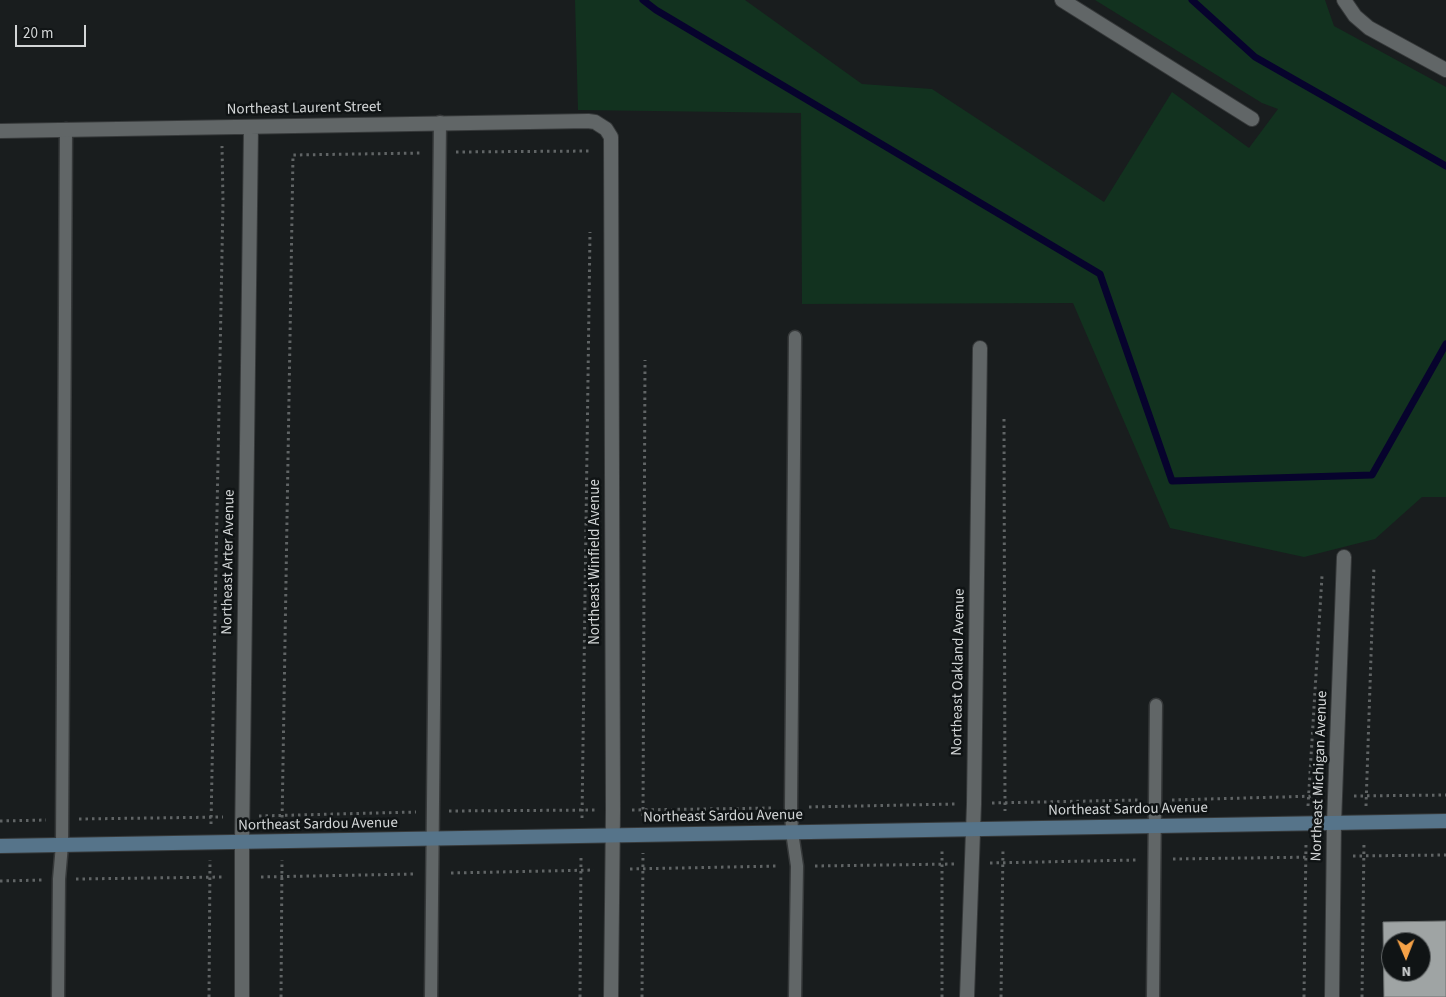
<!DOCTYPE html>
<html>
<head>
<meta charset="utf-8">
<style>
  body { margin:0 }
  #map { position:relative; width:1446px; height:997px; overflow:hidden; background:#191d1e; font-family:"Source Sans 3",sans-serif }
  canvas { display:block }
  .north { position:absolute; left:1381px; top:932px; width:50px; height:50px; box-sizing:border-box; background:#101415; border:1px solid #5e6263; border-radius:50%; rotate:179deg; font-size:14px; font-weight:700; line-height:20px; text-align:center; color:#d3d6d7 }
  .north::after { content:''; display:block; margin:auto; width:18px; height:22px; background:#f6a247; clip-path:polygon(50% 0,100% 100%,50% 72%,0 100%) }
  .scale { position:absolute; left:15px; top:25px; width:71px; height:22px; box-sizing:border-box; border:2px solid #d3d6d7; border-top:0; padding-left:6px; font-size:15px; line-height:18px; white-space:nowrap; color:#d3d6d7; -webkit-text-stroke:4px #101415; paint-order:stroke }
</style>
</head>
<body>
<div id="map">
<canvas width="1446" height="997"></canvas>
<div class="north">N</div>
<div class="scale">20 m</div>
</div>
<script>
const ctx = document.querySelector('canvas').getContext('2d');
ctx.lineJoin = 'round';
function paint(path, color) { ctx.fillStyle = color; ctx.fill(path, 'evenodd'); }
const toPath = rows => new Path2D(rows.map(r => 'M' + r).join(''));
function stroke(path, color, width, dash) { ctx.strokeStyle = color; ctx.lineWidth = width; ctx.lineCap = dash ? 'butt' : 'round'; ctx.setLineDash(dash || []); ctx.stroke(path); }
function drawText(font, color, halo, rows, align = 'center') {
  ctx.font = font + ' "Source Sans 3",sans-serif'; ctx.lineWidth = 5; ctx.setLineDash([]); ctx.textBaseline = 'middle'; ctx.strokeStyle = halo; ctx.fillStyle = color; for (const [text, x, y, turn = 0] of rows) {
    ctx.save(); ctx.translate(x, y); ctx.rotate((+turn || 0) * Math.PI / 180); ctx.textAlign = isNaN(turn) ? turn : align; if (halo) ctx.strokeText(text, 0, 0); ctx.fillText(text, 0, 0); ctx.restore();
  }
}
paint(toPath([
  [575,0,745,0,862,84,932,89,1104,202,1172,92,1249,148,1278,109,1262,103,1095,0,1325,0,1334,26,1446,87,1446,497,1422,497,1375,539,1304,557,1170,528,1073,303,802,304,801,113,578,110]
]), '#12321f');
stroke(toPath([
  [643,0,656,10,1100,274,1172,481,1372,475,1446,344],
  [1192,0,1255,57,1446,166]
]), '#07032d', 7);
const building = toPath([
  [1446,921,1446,997,1384,997,1383,922,1446,921],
  [1391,942,1421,942,1421,972,1391,972,1391,942]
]);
paint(building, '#9fa4a4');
stroke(building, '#6f7373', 1);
const service = toPath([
  [795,337,791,807,792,832,797,866,795,997],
  [58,997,59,879,62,845,66,129],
  [431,997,440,122],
  [1153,997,1156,705]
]);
const minor = toPath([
  [1062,0,1252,119],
  [1344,0,1355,16,1369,28,1446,70],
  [0,131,588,121,595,122,606,129,611,137,613,810,611,997],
  [242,997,242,843,251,127],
  [967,997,974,804,980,348],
  [1332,997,1334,823,1344,557]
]);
const secondary = toPath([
  [0,846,1446,821]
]);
stroke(service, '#36393a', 15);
stroke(minor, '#36393a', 16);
stroke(secondary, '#36393a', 16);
stroke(toPath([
  [456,152,591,151],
  [1004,419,1005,811],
  [1354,796,1446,795],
  [1172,800,1318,796],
  [992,803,1138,800],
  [1308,806,1322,576],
  [1366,806,1374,566],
  [809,807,955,804],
  [632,810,773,808],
  [449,811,596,810],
  [259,816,416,812],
  [643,816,645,360],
  [582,818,590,232],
  [79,819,223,817],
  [0,821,46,820],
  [211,824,223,202,222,146],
  [282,824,293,155,422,153],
  [1353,856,1446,855],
  [1173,859,1317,857],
  [990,863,1137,860],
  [815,866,954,864],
  [630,869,779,866],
  [451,873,594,870],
  [261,877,414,874],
  [76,879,224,877],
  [0,881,42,880],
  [209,997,210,860],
  [281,997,282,860],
  [580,997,581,855],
  [642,997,643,853],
  [942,997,942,848],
  [1001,997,1003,848],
  [1304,997,1306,843],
  [1362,997,1364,842]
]), '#606465', 3, [2.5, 4]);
stroke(service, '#616667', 12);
stroke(minor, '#616667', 14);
stroke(secondary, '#56748a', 14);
drawText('15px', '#d3d6d7', '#101415', [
  ["Northeast Laurent Street",304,109,-1],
  ["Northeast Arter Avenue",229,562,-89],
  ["Northeast Winfield Avenue",596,562,-90],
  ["Northeast Oakland Avenue",959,672,-89],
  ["Northeast Michigan Avenue",1320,776,-88],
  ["Northeast Sardou Avenue",1128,810,-1],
  ["Northeast Sardou Avenue",723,817,-1],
  ["Northeast Sardou Avenue",318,825,-1]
]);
</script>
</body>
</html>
